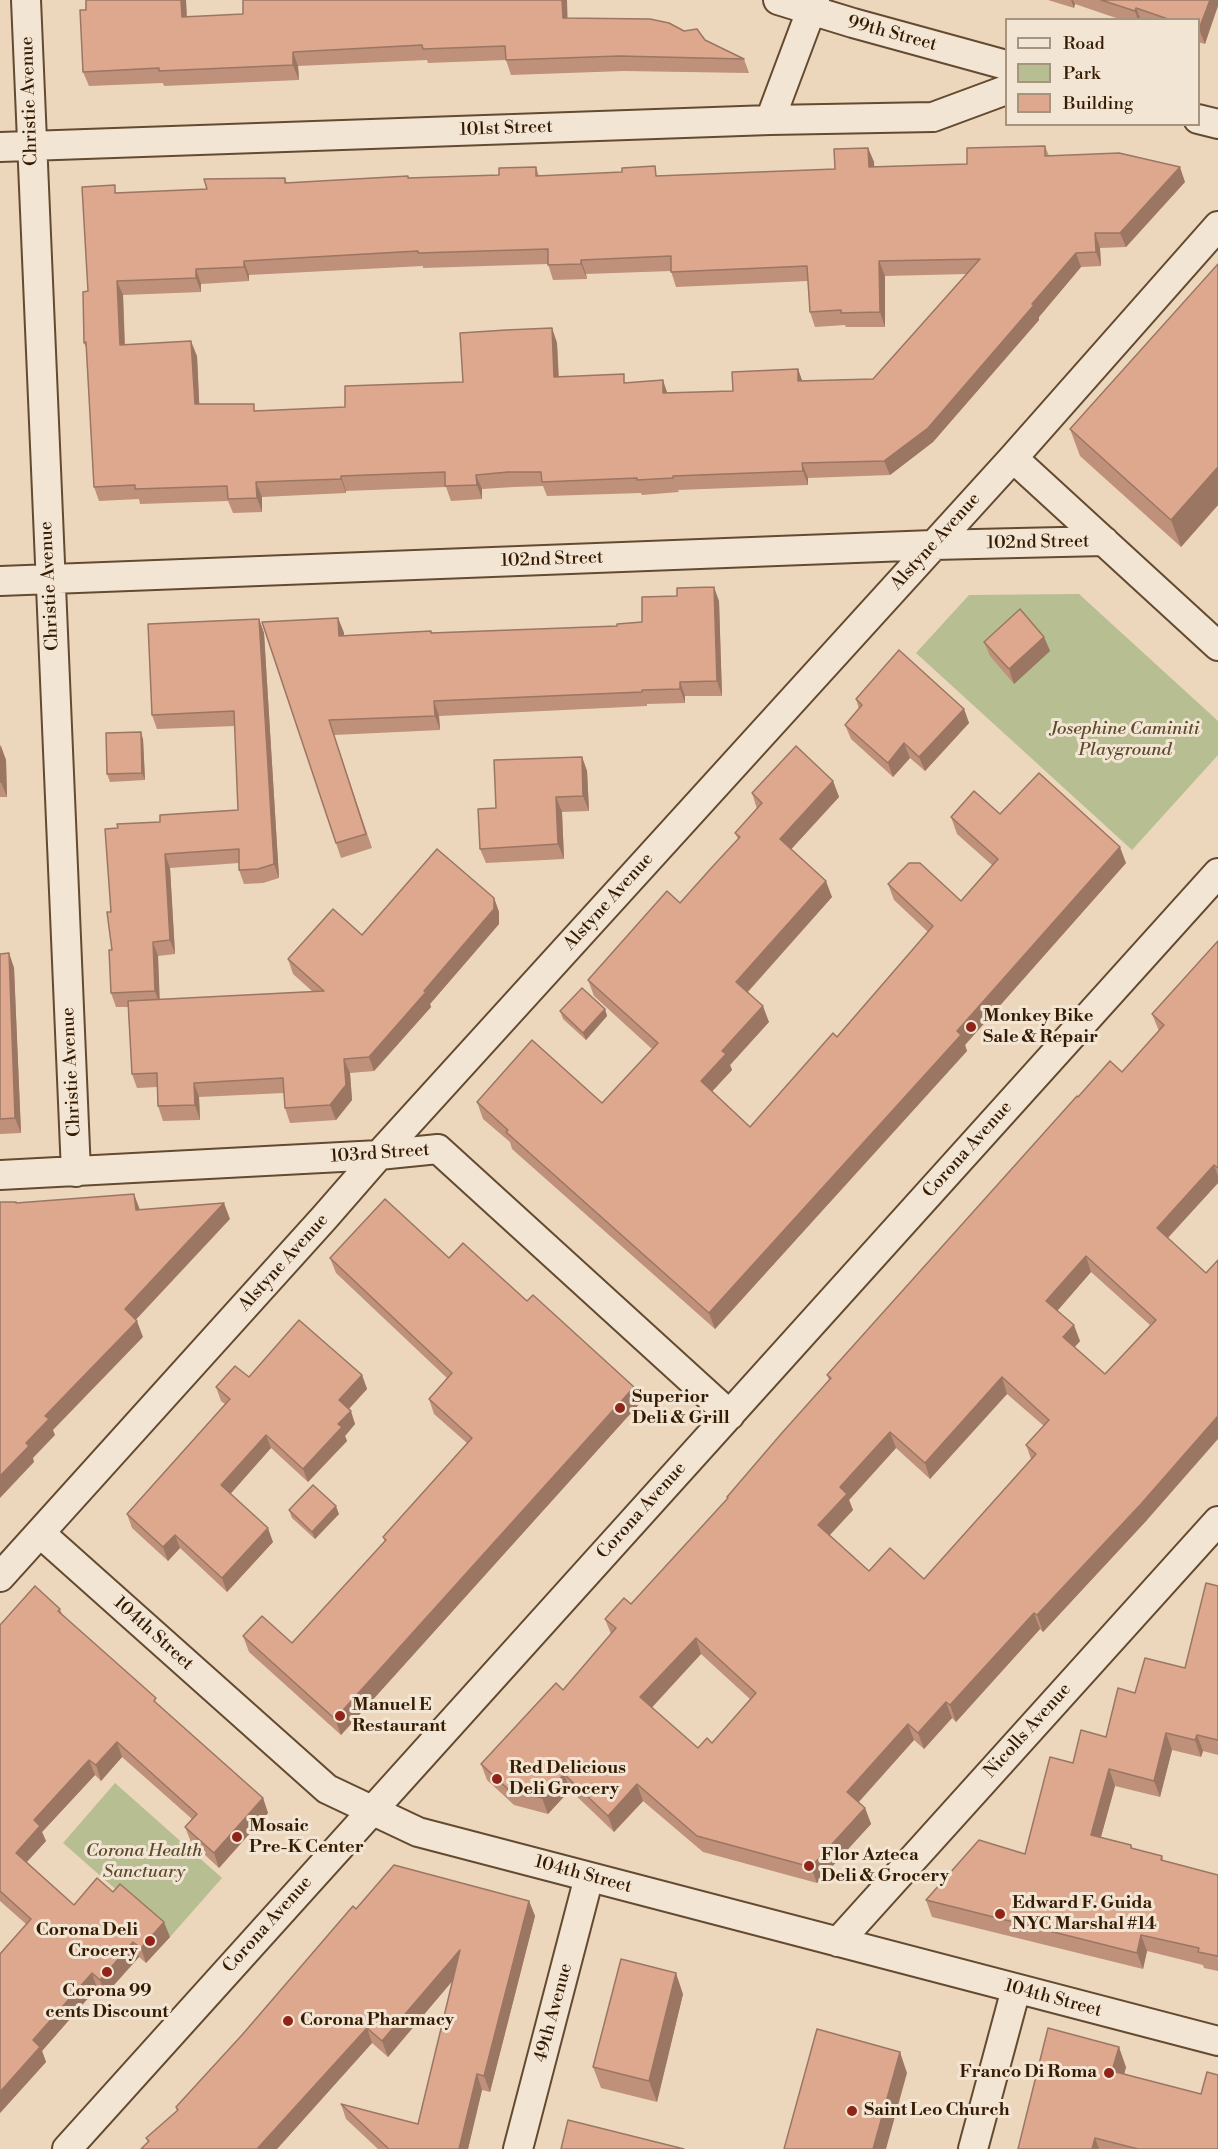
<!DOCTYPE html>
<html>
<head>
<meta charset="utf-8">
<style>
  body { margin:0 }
  #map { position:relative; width:1218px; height:2149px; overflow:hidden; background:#ecd7bc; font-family:"Libre Bodoni",serif }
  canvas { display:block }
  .legend { position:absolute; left:1005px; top:18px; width:195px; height:108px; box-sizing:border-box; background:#f3e5d3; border:2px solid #a7947f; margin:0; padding:8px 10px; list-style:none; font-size:18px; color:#351b02 }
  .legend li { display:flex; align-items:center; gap:12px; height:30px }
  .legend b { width:30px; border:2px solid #a7947f }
</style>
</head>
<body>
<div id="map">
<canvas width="1218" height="2149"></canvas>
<ul class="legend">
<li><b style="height:8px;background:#f3e5d3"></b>Road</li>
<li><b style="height:16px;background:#b7be91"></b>Park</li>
<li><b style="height:16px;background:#dea88e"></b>Building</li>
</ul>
</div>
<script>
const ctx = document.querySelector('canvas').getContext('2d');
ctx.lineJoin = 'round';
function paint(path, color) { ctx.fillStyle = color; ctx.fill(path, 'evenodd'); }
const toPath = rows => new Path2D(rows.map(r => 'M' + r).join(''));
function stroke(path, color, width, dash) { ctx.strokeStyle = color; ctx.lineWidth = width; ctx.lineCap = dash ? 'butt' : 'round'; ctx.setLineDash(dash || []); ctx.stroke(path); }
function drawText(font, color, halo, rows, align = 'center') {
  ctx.font = font + ' "Libre Bodoni",serif'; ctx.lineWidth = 6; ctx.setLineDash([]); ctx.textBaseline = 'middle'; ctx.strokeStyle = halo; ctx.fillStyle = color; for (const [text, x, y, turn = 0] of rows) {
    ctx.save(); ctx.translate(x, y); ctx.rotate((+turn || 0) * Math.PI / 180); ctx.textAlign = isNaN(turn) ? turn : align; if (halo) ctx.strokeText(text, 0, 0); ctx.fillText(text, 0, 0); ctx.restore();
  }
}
paint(toPath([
  [1079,594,1218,721,1218,755,1132,850,916,653,969,595],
  [115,1783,222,1878,170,1937,63,1843]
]), '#b7be91');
const street = toPath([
  [26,0,76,1172],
  [778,0,853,23,1006,65],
  [1198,119,1218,124],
  [770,120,815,0],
  [0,147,770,120,933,117,1006,90],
  [1013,458,1218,646],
  [0,581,933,545,1104,541],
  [0,1175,379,1155,438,1149,730,1415],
  [40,1533,327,1789,418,1832,1218,2041],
  [0,1577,325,1217,379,1155,1013,458,1218,226],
  [838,1942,1218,1521],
  [67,2149,1218,873],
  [518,2149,589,1877],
  [973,2149,1016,1989]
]);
stroke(street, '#634a30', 32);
stroke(street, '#f3e5d3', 28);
paint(toPath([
  [86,0,186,0,187,17,567,18,705,40,744,59,749,73,624,71,511,75,506,60,428,63,427,60,298,66,299,80,164,86,163,83,89,86,83,72],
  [1048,0,1218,0,1205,44,1198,42,1198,20,1122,20,1075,4,1074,8],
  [1045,146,1049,156,1185,182,1126,247,1100,248,1101,266,1081,267,1039,317,1039,320,933,442,890,475,808,478,808,485,678,490,679,492,642,495,641,493,547,496,543,486,514,487,482,489,482,499,451,501,446,487,346,491,346,493,262,497,262,512,233,513,228,501,140,504,139,499,99,501,94,487,87,349,84,343,88,291,118,193,207,189,285,178,287,183,408,176,409,178,499,175,536,167,539,176,659,176,835,169,868,148,874,162,874,167,967,164],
  [548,264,553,280,587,279,586,274,671,271,676,287,808,281,810,312,815,327,845,325,846,327,885,327,885,276,967,274,873,379,802,381,798,369,733,391,667,393,627,383,559,377,557,343,552,328,463,382,345,407,256,411,199,404,197,356,125,344,123,295,201,292,201,284,249,281,249,275,423,266,423,268],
  [1218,264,1218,505,1181,547,1080,456,1070,429],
  [719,601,722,696,685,696,685,703,647,704,647,706,439,716,440,730,334,735,372,848,341,858,262,622,338,618,344,633,344,636,431,631,432,633,617,626,642,622],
  [259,619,264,633,279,878,263,883,244,884,239,870,239,863,170,868,175,954,158,956,159,1000,313,992,293,974,288,959,362,935,494,898,499,912,499,924,430,1004,431,1007,374,1071,350,1073,352,1100,336,1120,290,1123,285,1108,284,1093,199,1097,200,1120,163,1121,158,1106,157,1087,137,1088,132,1074,128,1007,116,1007,111,993,111,912,118,828,238,810,235,726,157,729,152,715],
  [1044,637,1050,651,1014,684,990,656,984,642],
  [856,699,964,709,969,723,925,771,910,758,893,777,851,739,845,725,859,709],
  [143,739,145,780,110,782,107,774],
  [0,746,6,760,7,797,0,797],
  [582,757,587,771,589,811,562,812,564,859,486,863,480,849,496,808],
  [833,781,839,797,791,849,832,897,748,992,769,1022,730,1065,732,1070,712,1091,750,1127,837,1037,928,932,894,900,888,884,961,901,992,865,957,834,951,817,1000,814,1126,863,965,1045,967,1051,715,1329,512,1149,510,1142,483,1119,477,1102,602,1103,652,1049,594,996,588,980,680,903,738,839,735,833,757,809,752,793],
  [1218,941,1218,1183,1168,1238,1147,1520,1043,1632,1040,1629,956,1722,952,1718,924,1749,914,1740,859,1802,865,1808,871,1824,817,1883,703,1852,643,1801,614,1832,570,1790,548,1814,514,1805,487,1780,481,1764,563,1690,611,1634,605,1619,631,1604,727,1499,727,1497,829,1380,827,1375,1078,1097,1122,1072,1159,1031,1152,1014],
  [1091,1272,1150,1325,1105,1374,1075,1347,1080,1341,1057,1311],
  [1007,1394,1044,1426,1026,1445,1031,1459,924,1579,869,1571,830,1535,853,1510,849,1500,896,1448,930,1479],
  [701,1654,750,1699,712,1743,698,1748,651,1707],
  [9,953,14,968,21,1133,0,1134,0,954],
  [605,1009,607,1016,586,1040,563,1019,560,1011],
  [330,1258,449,1258,527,1301,634,1387,640,1403,341,1735,249,1652,243,1636,292,1643,385,1542,383,1537,467,1443,434,1414,429,1399,447,1378,336,1273],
  [362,1375,367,1389,349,1409,355,1424,345,1436,347,1441,308,1482,271,1448,230,1494,273,1542,227,1592,180,1548,168,1561,132,1528,127,1514,225,1404,221,1401,216,1387,249,1377],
  [289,1510,339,1514,315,1539,292,1518],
  [1218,1586,1218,1755,1203,1751,1201,1757,1172,1750,1160,1797,1115,1786,1101,1837,1131,1845,1132,1848,1162,1856,1163,1860,1218,1875,1218,1971,1204,1968,1203,1965,1147,1951,1143,1969,932,1917,926,1900,1025,1854,1073,1763,1106,1737,1135,1693,1185,1668],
  [60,1609,62,1614,158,1705,263,1798,268,1813,219,1868,191,1842,185,1827,192,1819,122,1757,101,1781,95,1775,42,1832,46,1841,27,1862,74,1905,113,1892,170,1937,146,1963,139,1957,105,1995,97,1988,42,2051,46,2062,0,2113,26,1924,0,1901,0,1625],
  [529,1901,535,1916,490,2092,482,2090,468,2149,378,2149,346,2119,341,2104,418,2124,453,1980,388,2057,372,2043,277,2149,141,2149,148,2142,146,2138,177,2111,176,2107,356,1909],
  [683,1994,657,2102,601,2088,593,2067],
  [1126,2067,1124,2074,1201,2094,1218,2149,1018,2149]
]), '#bf907a');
paint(toPath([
  [181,0,186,0,187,32,182,17],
  [562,0,567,0,568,33,563,18],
  [1071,0,1073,0,1075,4,1074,8],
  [1210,0,1218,0,1218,6,1205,44,1199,29],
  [1136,8,1141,20,1138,20,1135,11],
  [293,52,298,66,299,80,293,65],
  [868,148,874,162,875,181,869,167],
  [1180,167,1185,182,1126,247,1120,233],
  [1095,233,1100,248,1101,266,1096,252],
  [1076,253,1081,267,1039,317,1039,320,933,442,890,475,884,461,1032,304],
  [581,260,586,274,587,279,581,264],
  [244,261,249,275,249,281,244,267],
  [879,261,885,276,885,327,880,312],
  [196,269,201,284,201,292,196,278],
  [117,281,123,295,125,359,120,345],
  [552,328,557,343,559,391,554,377],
  [191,341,197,356,200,418,195,404],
  [798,369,803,383,798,381],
  [663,380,668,395,663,393],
  [802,463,808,478,808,485,803,471],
  [1218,467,1218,505,1181,547,1171,520],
  [476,475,482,489,482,499,477,485],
  [341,476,346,491,346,493,341,479],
  [256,482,262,497,262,512,257,498],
  [714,587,719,601,722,696,717,681],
  [338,618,344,633,344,651,339,636],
  [259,619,264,633,279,878,274,864],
  [1044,637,1050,651,1014,684,1009,669],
  [680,682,685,696,685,703,680,689],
  [434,701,439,716,440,730,435,716],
  [964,709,969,723,925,771,919,757],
  [141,732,143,739,145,780,142,773],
  [904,743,910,758,893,777,888,763],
  [1,746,6,760,7,797,1,782],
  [582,757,587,771,589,811,583,796],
  [833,781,839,797,786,855,780,839],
  [556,797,562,812,564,859,558,844],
  [1120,847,1126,863,965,1045,967,1051,715,1329,709,1313],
  [165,854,170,868,175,954,170,940],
  [826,881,832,897,742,998,736,982],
  [494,898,499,912,499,924,430,1004,431,1007,374,1071,369,1057,424,991],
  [153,942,158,956,160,1005,155,991],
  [9,953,14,968,21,1133,15,1118],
  [763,1006,769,1022,730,1065,732,1070,707,1097,701,1081,722,1051],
  [605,1009,607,1016,586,1040,583,1033],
  [344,1059,350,1073,352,1100,336,1120,330,1105],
  [194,1083,199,1097,200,1120,195,1105],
  [1214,1165,1218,1176,1218,1183,1162,1244,1157,1228],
  [134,1194,140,1210,136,1210],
  [224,1203,230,1219,131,1325,125,1309],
  [1086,1256,1091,1272,1052,1317,1046,1301],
  [137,1321,143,1337,53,1430,55,1435,33,1458,34,1462,0,1498,0,1476,26,1443,45,1416],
  [1074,1325,1080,1341,1069,1353,1063,1337],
  [362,1375,367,1389,344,1414,339,1400],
  [1002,1377,1007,1394,930,1479,925,1463],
  [634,1387,640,1403,341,1735,335,1719],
  [351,1411,355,1424,345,1436,347,1441,308,1482,303,1469,338,1424],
  [1218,1416,1218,1439,1147,1520,1043,1632,1037,1615],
  [890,1432,896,1448,849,1500,853,1510,824,1541,818,1525,840,1487],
  [266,1435,271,1448,226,1499,221,1485],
  [336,1506,339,1514,315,1539,312,1532],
  [268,1528,273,1542,227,1592,222,1578],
  [175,1535,180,1548,168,1561,163,1547],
  [1034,1613,1040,1629,956,1722,950,1705],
  [696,1638,701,1654,646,1714,640,1697],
  [946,1702,952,1718,924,1749,918,1733],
  [908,1724,914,1740,853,1808,847,1792],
  [1166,1733,1172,1750,1160,1797,1154,1781],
  [1197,1735,1203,1751,1201,1757,1195,1740],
  [117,1742,122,1757,101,1781,96,1765],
  [89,1760,95,1775,42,1832,46,1841,21,1868,16,1853,34,1820],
  [1109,1769,1115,1786,1097,1851,1091,1835],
  [564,1774,570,1790,548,1814,542,1798],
  [637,1784,643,1801,614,1832,608,1816],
  [263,1798,268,1813,219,1868,214,1853],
  [865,1808,871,1824,817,1883,811,1867],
  [529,1901,535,1916,490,2092,484,2076],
  [164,1922,170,1937,146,1963,141,1948],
  [1141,1935,1147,1951,1143,1969,1137,1953],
  [133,1942,139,1957,105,1995,100,1980],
  [460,1950,466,1965,388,2057,382,2041],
  [92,1973,97,1988,42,2051,46,2062,0,2113,0,2092,33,2040],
  [676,1973,683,1994,657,2102,649,2081],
  [367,2028,372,2043,277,2149,257,2149],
  [1119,2047,1126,2067,1120,2091,1112,2071],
  [900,2052,907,2073,886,2149,873,2149],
  [477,2074,482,2090,468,2149,459,2149],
  [1095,2138,1099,2149,1092,2149]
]), '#9b7663');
const building = toPath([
  [86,0,181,0,182,17,243,14,243,0,562,0,563,18,650,19,669,23,684,31,697,29,705,40,744,59,619,56,506,60,505,46,423,49,422,45,293,52,293,65,159,71,159,68,83,72,80,10,86,10,86,0],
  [1101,0,1210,0,1199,29,1198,29,1198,20,1171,20,1136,8,1135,11,1101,0],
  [1045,146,1045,156,1119,153,1180,167,1120,233,1095,233,1096,252,1076,253,1032,304,1034,305,928,428,884,461,802,463,803,471,673,476,673,478,637,480,637,478,542,482,541,472,508,472,476,475,477,485,445,486,445,472,341,476,341,479,256,482,257,498,228,499,227,486,135,489,135,485,94,487,86,342,84,343,83,292,88,291,82,187,115,185,115,193,207,189,204,179,285,178,285,183,408,176,408,178,499,175,499,168,536,167,536,176,622,172,622,168,655,166,656,176,835,169,834,149,868,148,869,167,967,164,967,148,1045,146],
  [548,249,548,265,581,264,581,260,671,256,671,272,807,266,810,312,841,310,841,313,880,312,879,261,980,259,873,379,798,381,798,369,732,372,733,391,663,393,663,380,624,383,624,374,554,377,552,328,506,330,460,333,463,382,345,386,345,407,254,411,254,404,195,404,191,341,120,345,117,281,196,278,196,269,244,267,244,261,418,251,418,253,548,249],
  [1218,264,1218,467,1171,520,1070,429,1218,264],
  [714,587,717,681,680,682,680,689,642,690,642,692,434,701,435,716,329,720,366,834,336,843,262,622,338,618,339,636,431,631,431,633,617,626,617,624,642,622,642,597,677,596,677,588,714,587],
  [1020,609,1044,637,1009,669,984,642,1020,609],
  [259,619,274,864,258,869,239,870,239,849,165,854,170,940,153,942,155,991,111,993,109,950,112,950,107,912,111,912,105,829,118,828,117,824,160,822,160,815,238,810,234,711,152,715,148,624,259,619],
  [899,650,964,709,919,757,904,743,888,763,845,725,862,705,856,699,899,650],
  [141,732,142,773,107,774,106,733,141,732],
  [0,746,1,782,0,782,0,746],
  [796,746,833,781,780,839,826,881,736,982,763,1006,722,1051,726,1054,701,1081,750,1127,833,1033,837,1037,933,926,888,884,909,863,920,863,961,901,998,859,951,817,974,791,1000,814,1039,773,1120,847,957,1031,961,1035,709,1313,506,1132,508,1130,477,1102,532,1040,602,1103,658,1043,588,980,667,891,680,903,714,865,740,837,735,833,762,803,752,793,796,746],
  [582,757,583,796,556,797,558,844,480,849,478,809,496,808,494,760,582,757],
  [437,849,494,898,494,909,424,991,426,992,369,1057,344,1059,346,1085,330,1105,285,1108,283,1078,194,1083,195,1105,158,1106,157,1073,132,1074,128,1001,324,991,288,959,333,909,362,935,437,849],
  [1218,941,1218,1168,1214,1165,1157,1228,1206,1273,1218,1260,1218,1416,1141,1504,1037,1615,1034,1613,950,1705,946,1702,918,1733,908,1724,847,1792,865,1808,811,1867,697,1836,637,1784,608,1816,564,1774,542,1798,508,1789,481,1764,556,1683,563,1690,616,1628,605,1619,624,1598,631,1604,728,1498,727,1497,781,1434,831,1378,827,1375,1077,1096,1078,1097,1110,1061,1122,1072,1164,1025,1152,1014,1218,941],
  [1086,1256,1156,1320,1105,1374,1063,1337,1074,1325,1046,1301,1086,1256],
  [1002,1377,1049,1420,1026,1445,1036,1454,924,1579,890,1548,869,1571,818,1525,847,1494,840,1487,890,1432,925,1463,1002,1377],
  [696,1638,756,1693,712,1743,707,1738,698,1748,640,1697,696,1638],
  [9,953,15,1118,0,1119,0,954,9,953],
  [582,988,605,1009,583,1033,560,1011,582,988],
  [134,1194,136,1210,224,1203,125,1309,137,1321,45,1416,49,1419,26,1443,29,1446,0,1476,0,1202,16,1202,16,1203,134,1194],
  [385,1199,449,1258,463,1243,527,1301,533,1295,634,1387,335,1719,243,1636,262,1616,292,1643,386,1540,383,1537,472,1438,429,1399,452,1373,330,1258,385,1199],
  [299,1320,362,1375,339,1400,351,1411,338,1424,342,1427,303,1469,266,1435,221,1485,268,1528,222,1578,175,1535,163,1547,127,1514,230,1399,216,1387,235,1366,249,1377,299,1320],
  [313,1485,336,1506,312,1532,289,1510,313,1485],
  [1206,1583,1218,1586,1218,1740,1197,1735,1195,1740,1166,1733,1154,1781,1109,1769,1091,1835,1131,1845,1131,1848,1162,1856,1161,1860,1218,1875,1218,1956,1198,1952,1199,1948,1141,1935,1137,1953,926,1900,979,1840,1025,1854,1050,1757,1073,1763,1081,1730,1106,1737,1118,1688,1135,1693,1145,1658,1185,1668,1206,1583],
  [35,1586,60,1609,58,1611,156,1698,154,1701,263,1798,214,1853,185,1827,197,1814,117,1742,96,1765,89,1760,34,1820,40,1826,16,1853,74,1905,97,1878,113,1892,120,1884,164,1922,141,1948,133,1942,100,1980,92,1973,33,2040,40,2047,0,2092,0,1954,31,1919,0,1891,0,1625,35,1586],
  [394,1865,529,1901,484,2076,477,2074,459,2149,389,2149,341,2104,418,2124,460,1950,382,2041,367,2028,257,2149,141,2149,149,2141,146,2138,178,2110,176,2107,242,2035,353,1906,356,1909,394,1865],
  [621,1959,676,1973,649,2081,593,2067,621,1959],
  [1048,2028,1119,2047,1112,2071,1201,2094,1207,2072,1218,2075,1218,2149,1138,2149,1095,2138,1092,2149,1018,2149,1048,2028],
  [817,2029,900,2052,873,2149,784,2149,817,2029],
  [568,2120,684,2149,561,2149,568,2120]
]);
paint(building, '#dea88e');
stroke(building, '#9b7663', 1.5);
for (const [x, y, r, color] of [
  [971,1027,6,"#8f2418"],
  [620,1408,6,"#8f2418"],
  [340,1716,6,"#8f2418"],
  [497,1779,6,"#8f2418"],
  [237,1837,6,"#8f2418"],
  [809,1866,6,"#8f2418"],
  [1000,1914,6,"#8f2418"],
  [150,1941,6,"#8f2418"],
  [107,1972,6,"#8f2418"],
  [288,2021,6,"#8f2418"],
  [1109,2073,6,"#8f2418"],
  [852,2111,6,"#8f2418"]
]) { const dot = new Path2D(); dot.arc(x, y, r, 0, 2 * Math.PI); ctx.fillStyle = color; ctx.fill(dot); stroke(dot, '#f3e5d3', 2); }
drawText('18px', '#351b02', '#f3e5d3', [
  ["99th Street",892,34,15],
  ["Christie Avenue",30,101,-92],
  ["101st Street",506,129,-2],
  ["Alstyne Avenue",936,542,-48],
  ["102nd Street",1038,543,-1],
  ["102nd Street",552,560,-2],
  ["Christie Avenue",50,586,-93],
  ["Alstyne Avenue",609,902,-48],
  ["Christie Avenue",72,1072,-93],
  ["Corona Avenue",968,1150,-48],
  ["103rd Street",380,1154,-4],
  ["Alstyne Avenue",284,1263,-48],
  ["Corona Avenue",642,1511,-48],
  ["104th Street",153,1634,42],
  ["Nicolls Avenue",1028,1731,-48],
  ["104th Street",583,1875,15],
  ["Corona Avenue",268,1925,-48],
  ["104th Street",1053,1999,15],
  ["49th Avenue",554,2013,-75]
]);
drawText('italic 18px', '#5c4c2d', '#f3e5d3', [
  ["Josephine Caminiti",1125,730],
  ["Playground",1125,751],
  ["Corona Health",144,1852],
  ["Sanctuary",144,1873]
]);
drawText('bold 18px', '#351b02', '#f3e5d3', [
  ["Monkey Bike",983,1017],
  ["Sale & Repair",983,1038],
  ["Superior",632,1398],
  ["Deli & Grill",632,1419],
  ["Manuel E",352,1706],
  ["Restaurant",352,1727],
  ["Red Delicious",509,1769],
  ["Deli Grocery",509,1790],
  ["Mosaic",249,1827],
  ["Pre-K Center",249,1848],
  ["Flor Azteca",821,1856],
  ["Deli & Grocery",821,1877],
  ["Edward F. Guida",1012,1904],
  ["NYC Marshal #14",1012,1925],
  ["Corona Deli",138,1931,"right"],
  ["Crocery",138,1952,"right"],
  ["Corona 99",107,1992,"center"],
  ["cents Discount",107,2013,"center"],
  ["Corona Pharmacy",300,2021],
  ["Franco Di Roma",1097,2073,"right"],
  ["Saint Leo Church",864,2111]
], 'left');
</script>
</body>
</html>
